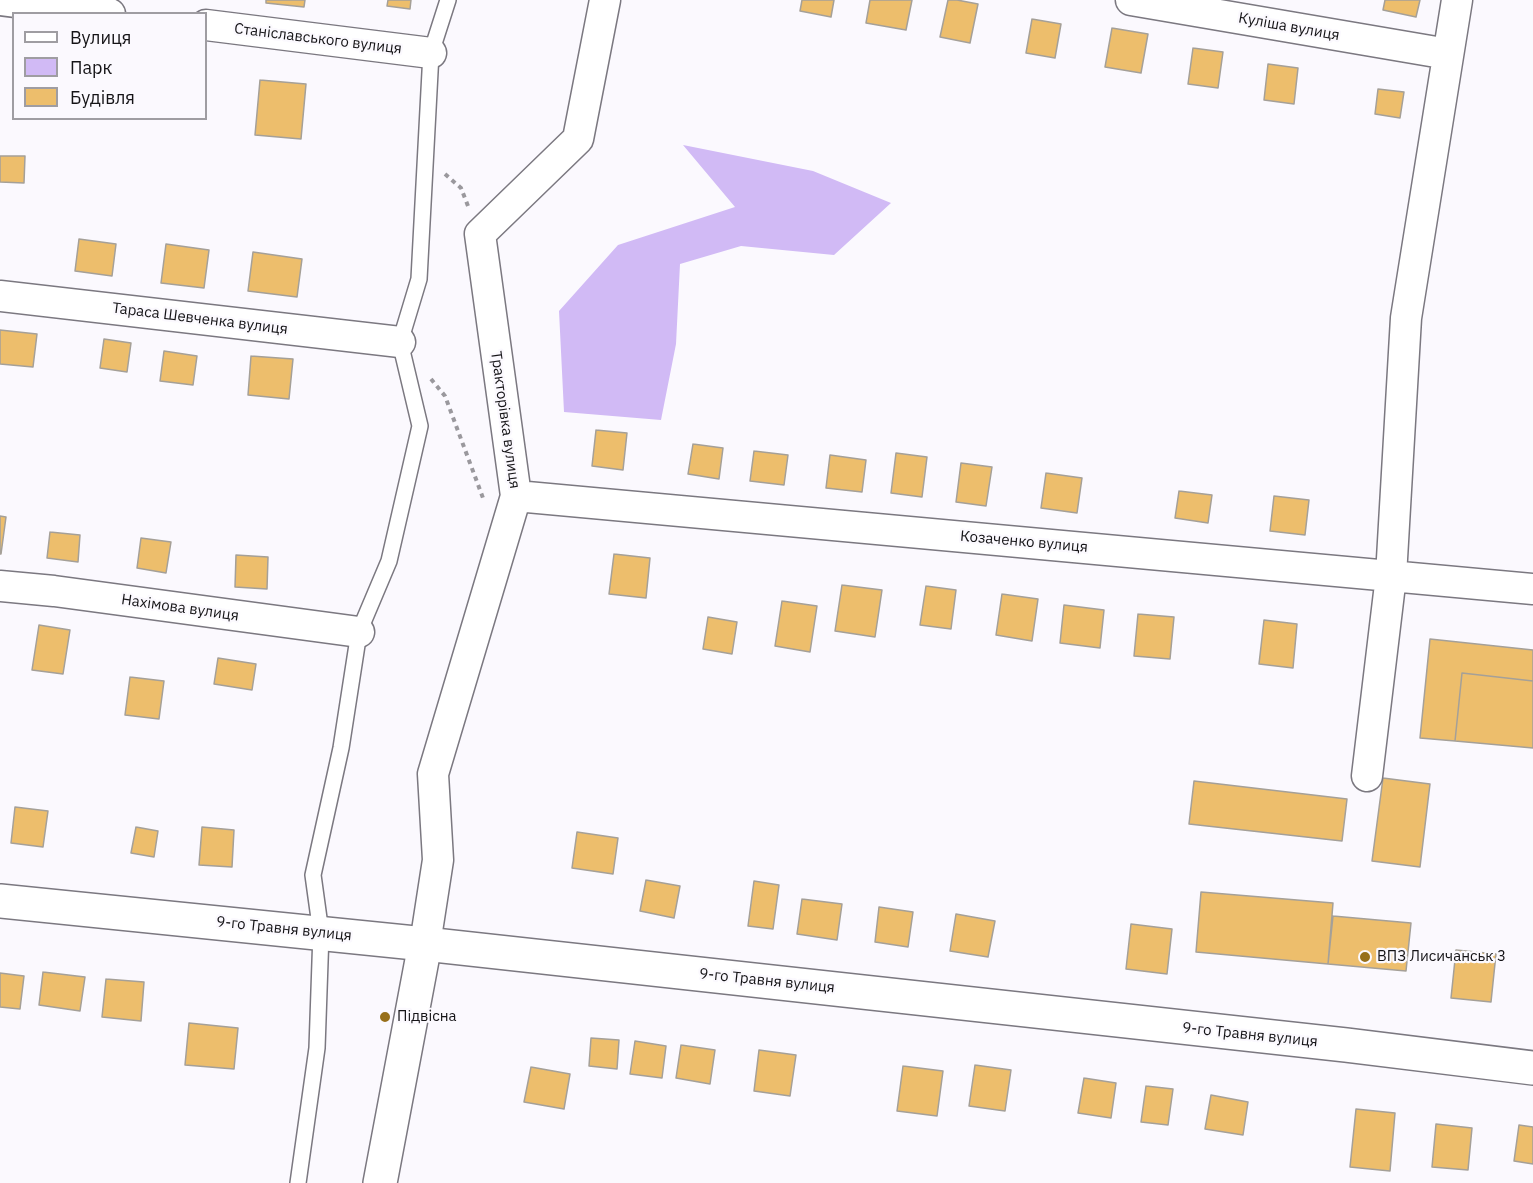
<!DOCTYPE html>
<html>
<head>
<meta charset="utf-8">
<style>
  body { margin:0 }
  #map { position:relative; width:1533px; height:1183px; overflow:hidden; background:#fbf9fe; font-family:"IBM Plex Sans",sans-serif }
  canvas { display:block }
  .legend { position:absolute; left:12px; top:12px; width:195px; height:108px; box-sizing:border-box; background:#fbf9fe; border:2px solid #9f9da2; margin:0; padding:8px 10px; list-style:none; font-size:18px; color:#151417 }
  .legend li { display:flex; align-items:center; gap:12px; height:30px }
  .legend b { width:30px; border:2px solid #9f9da2 }
</style>
</head>
<body>
<div id="map">
<canvas width="1533" height="1183"></canvas>
<ul class="legend">
<li><b style="height:8px;background:#fff"></b>Вулиця</li>
<li><b style="height:16px;background:#d1baf5"></b>Парк</li>
<li><b style="height:16px;background:#edbe6c"></b>Будівля</li>
</ul>
</div>
<script>
const ctx = document.querySelector('canvas').getContext('2d');
ctx.lineJoin = 'round';
function paint(path, color) { ctx.fillStyle = color; ctx.fill(path, 'evenodd'); }
const toPath = rows => new Path2D(rows.map(r => 'M' + r).join(''));
function stroke(path, color, width, dash) { ctx.strokeStyle = color; ctx.lineWidth = width; ctx.lineCap = dash ? 'butt' : 'round'; ctx.setLineDash(dash || []); ctx.stroke(path); }
function drawText(font, color, halo, rows, align = 'center') {
  ctx.font = font + ' "IBM Plex Sans",sans-serif'; ctx.lineWidth = 4.5; ctx.setLineDash([]); ctx.textBaseline = 'middle'; ctx.strokeStyle = halo; ctx.fillStyle = color; for (const [text, x, y, turn = 0] of rows) {
    ctx.save(); ctx.translate(x, y); ctx.rotate((+turn || 0) * Math.PI / 180); ctx.textAlign = isNaN(turn) ? turn : align; if (halo) ctx.strokeText(text, 0, 0); ctx.fillText(text, 0, 0); ctx.restore();
  }
}
paint(toPath([
  [683,145,813,171,891,203,834,255,741,246,680,264,676,344,661,420,564,412,559,311,618,245,735,207]
]), '#d1baf5');
const building = toPath([
  [266,0,305,0,304,7,266,3,266,0],
  [388,0,411,0,410,9,387,6,388,0],
  [802,0,834,0,831,17,800,11,802,0],
  [870,0,912,0,906,30,866,23,870,0],
  [948,0,957,0,978,4,970,43,940,37,948,0],
  [1385,0,1420,0,1416,17,1383,10,1385,0],
  [1032,19,1061,24,1055,58,1026,53,1032,19],
  [1112,28,1148,34,1141,73,1105,67,1112,28],
  [1193,48,1223,52,1218,88,1188,84,1193,48],
  [1268,64,1298,68,1294,104,1264,100,1268,64],
  [260,80,306,84,301,139,255,135,260,80],
  [1378,89,1404,92,1400,118,1375,114,1378,89],
  [0,156,25,156,24,183,0,182,0,156],
  [79,239,116,244,112,276,75,271,79,239],
  [166,244,209,250,204,288,161,283,166,244],
  [253,252,302,259,297,297,248,291,253,252],
  [0,330,37,334,33,367,0,364,0,330],
  [104,339,131,343,127,372,100,368,104,339],
  [164,351,197,356,193,385,160,381,164,351],
  [251,356,293,359,289,399,248,395,251,356],
  [596,430,627,433,623,470,592,466,596,430],
  [693,444,723,448,719,479,688,474,693,444],
  [754,451,788,455,784,485,750,481,754,451],
  [896,453,927,457,922,497,891,493,896,453],
  [830,455,866,460,862,492,826,488,830,455],
  [961,463,992,467,986,506,956,502,961,463],
  [1046,473,1082,478,1077,513,1041,508,1046,473],
  [1179,491,1212,495,1208,523,1175,518,1179,491],
  [1274,496,1309,500,1305,535,1270,531,1274,496],
  [0,516,6,517,1,554,0,554,0,516],
  [50,532,80,535,78,562,47,558,50,532],
  [141,538,171,542,166,573,137,568,141,538],
  [614,554,650,558,646,598,609,594,614,554],
  [236,555,268,557,267,589,235,587,236,555],
  [842,585,882,590,875,637,835,631,842,585],
  [926,586,956,590,951,629,920,625,926,586],
  [1002,594,1038,599,1032,641,996,635,1002,594],
  [782,601,817,606,810,652,775,646,782,601],
  [1064,605,1104,610,1100,648,1060,643,1064,605],
  [1138,614,1174,617,1170,659,1134,656,1138,614],
  [708,617,737,622,732,654,703,649,708,617],
  [1264,620,1297,624,1293,668,1259,664,1264,620],
  [39,625,70,630,63,674,32,670,39,625],
  [1430,639,1533,650,1533,681,1462,673,1455,741,1420,738,1430,639],
  [218,658,256,664,252,690,214,684,218,658],
  [1462,673,1533,681,1533,748,1455,741,1462,673],
  [130,677,164,681,159,719,125,715,130,677],
  [1383,778,1430,784,1420,867,1372,861,1383,778],
  [1194,781,1347,799,1342,841,1189,824,1194,781],
  [15,807,48,811,43,847,11,843,15,807],
  [136,827,158,831,154,857,131,853,136,827],
  [202,827,234,830,232,867,199,865,202,827],
  [577,832,618,838,613,874,572,868,577,832],
  [646,880,680,886,674,918,640,911,646,880],
  [754,881,779,885,773,929,748,926,754,881],
  [1201,892,1333,903,1328,964,1196,952,1201,892],
  [802,899,842,904,837,940,797,934,802,899],
  [879,907,913,912,908,947,875,942,879,907],
  [956,914,995,921,988,957,950,951,956,914],
  [1333,916,1411,923,1406,971,1328,964,1333,916],
  [1131,924,1172,929,1167,974,1126,969,1131,924],
  [1456,950,1496,954,1491,1002,1451,998,1456,950],
  [43,972,85,977,80,1011,39,1005,43,972],
  [0,973,24,976,20,1009,0,1007,0,973],
  [106,979,144,982,141,1021,102,1017,106,979],
  [189,1023,238,1028,234,1069,185,1065,189,1023],
  [591,1038,619,1040,617,1069,589,1066,591,1038],
  [635,1041,666,1046,662,1078,630,1074,635,1041],
  [681,1045,715,1050,710,1084,676,1078,681,1045],
  [759,1050,796,1055,790,1096,754,1091,759,1050],
  [975,1065,1011,1070,1005,1111,969,1106,975,1065],
  [903,1066,943,1071,937,1116,897,1111,903,1066],
  [531,1067,570,1074,564,1109,524,1102,531,1067],
  [1084,1078,1116,1083,1111,1118,1078,1113,1084,1078],
  [1146,1086,1173,1089,1168,1125,1141,1122,1146,1086],
  [1211,1095,1248,1102,1243,1135,1205,1129,1211,1095],
  [1356,1109,1395,1113,1390,1171,1350,1167,1356,1109],
  [1436,1124,1472,1128,1468,1170,1432,1167,1436,1124],
  [1519,1125,1533,1127,1533,1164,1514,1161,1519,1125]
]);
paint(building, '#edbe6c');
stroke(building, '#a5a098', 1.5);
const service = toPath([
  [298,1183,317,1048,321,933,313,875,341,748,359,632,389,561,420,426,400,342,419,279,431,53,448,0]
]);
const minor = toPath([
  [0,0,110,14],
  [1131,0,1448,54],
  [206,25,431,53],
  [0,296,400,342],
  [516,496,1533,589],
  [0,586,54,591,359,632],
  [1367,776,1391,576,1406,318,1457,0],
  [425,944,438,860,433,774,516,496,480,234,578,139,605,0]
]);
const tertiary = toPath([
  [380,1183,425,944]
]);
const secondary = toPath([
  [0,901,425,944,1346,1045,1533,1068]
]);
stroke(service, '#7b7880', 18);
stroke(minor, '#7b7880', 33);
stroke(tertiary, '#7b7880', 36);
stroke(secondary, '#7b7880', 36);
stroke(toPath([
  [445,174,461,188,468,206],
  [431,379,445,396,483,498,485,498]
]), '#9a989d', 4, [4.5, 4.5]);
stroke(service, '#fff', 15);
stroke(minor, '#fff', 30);
stroke(tertiary, '#fff', 33);
stroke(secondary, '#fff', 33);
for (const [x, y, r, color] of [
  [1365,957,6,"#976f1a"],
  [385,1017,6,"#976f1a"]
]) { const dot = new Path2D(); dot.arc(x, y, r, 0, 2 * Math.PI); ctx.fillStyle = color; ctx.fill(dot); stroke(dot, '#fbf9fe', 2); }
drawText('15px', '#151417', '#fbf9fe', [
  ["Куліша вулиця",1289,27,10],
  ["Станіславського вулиця",318,39,7],
  ["Тараса Шевченка вулиця",200,319,7],
  ["Тракторівка вулиця",505,420,82],
  ["Козаченко вулиця",1024,542,5],
  ["Нахімова вулиця",180,608,8],
  ["9-го Травня вулиця",284,929,6],
  ["9-го Травня вулиця",767,981,6],
  ["9-го Травня вулиця",1250,1035,6]
]);
drawText('15px', '#151417', '#fbf9fe', [
  ["ВПЗ Лисичанськ 3",1377,957],
  ["Підвісна",397,1017]
], 'left');
</script>
</body>
</html>
